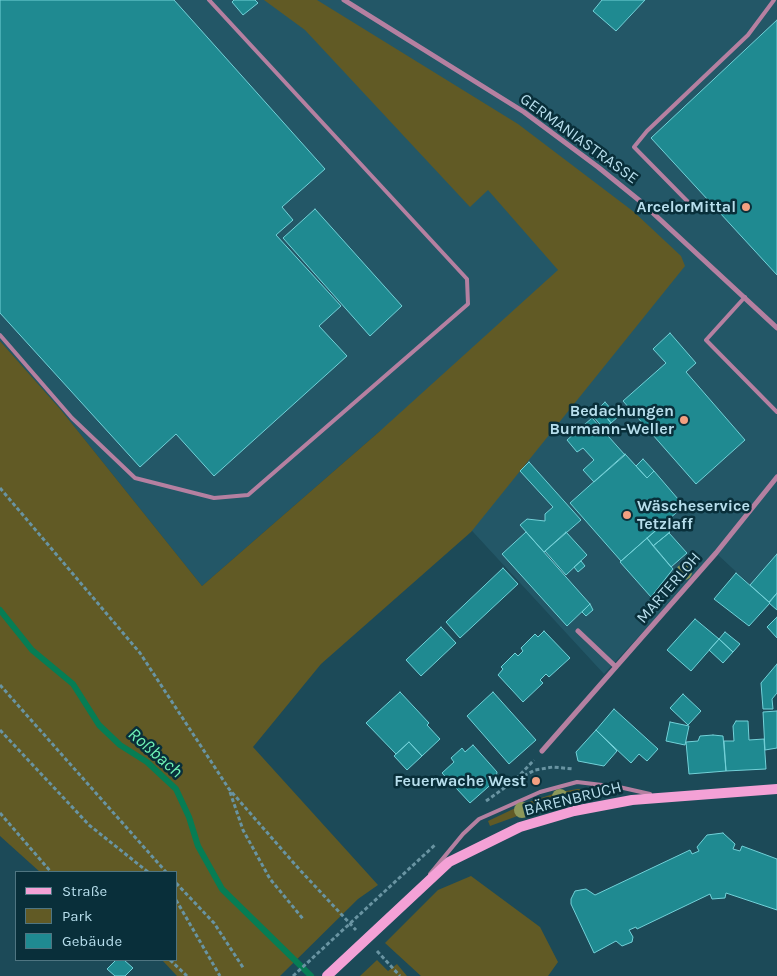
<!DOCTYPE html>
<html>
<head>
<meta charset="utf-8">
<style>
  body { margin:0 }
  #map { position:relative; width:777px; height:976px; overflow:hidden; background:#1c4a58; font-family:Karla,sans-serif }
  canvas { display:block }
  .legend { position:absolute; left:15px; top:871px; width:162px; height:90px; box-sizing:border-box; background:#092f3a; border:1px solid #4f7581; margin:0; padding:6px 9px; list-style:none; font-size:15px; color:#b7deec }
  .legend li { display:flex; align-items:center; gap:10px; height:25px }
  .legend b { width:25px; border:1px solid #4f7581 }
</style>
</head>
<body>
<div id="map">
<canvas width="777" height="976"></canvas>
<ul class="legend">
<li><b style="height:6px;background:#f4a1d6"></b>Straße</li>
<li><b style="height:14px;background:#615a25"></b>Park</li>
<li><b style="height:14px;background:#1f8a91"></b>Gebäude</li>
</ul>
</div>
<script>
const ctx = document.querySelector('canvas').getContext('2d');
ctx.lineJoin = 'round';
function paint(path, color) { ctx.fillStyle = color; ctx.fill(path, 'evenodd'); }
const toPath = rows => new Path2D(rows.map(r => 'M' + r).join(''));
function stroke(path, color, width, dash) { ctx.strokeStyle = color; ctx.lineWidth = width; ctx.lineCap = dash ? 'butt' : 'round'; ctx.setLineDash(dash || []); ctx.stroke(path); }
function drawText(font, color, halo, rows, align = 'center') {
  ctx.font = font + ' Karla,sans-serif'; ctx.lineWidth = 5; ctx.setLineDash([]); ctx.textBaseline = 'middle'; ctx.strokeStyle = halo; ctx.fillStyle = color; for (const [text, x, y, turn = 0] of rows) {
    ctx.save(); ctx.translate(x, y); ctx.rotate((+turn || 0) * Math.PI / 180); ctx.textAlign = isNaN(turn) ? turn : align; if (halo) ctx.strokeText(text, 0, 0); ctx.fillText(text, 0, 0); ctx.restore();
  }
}
paint(toPath([
  [0,0,777,0,777,610,716,553,604,674,380,431,202,586,61,410,0,341]
]), '#235767');
paint(toPath([
  [264,0,317,0,518,124,634,212,681,256,685,266,471,532,321,664,253,747,378,885,358,899,280,976,177,976,162,960,176,960,176,872,40,872,0,836,0,341,61,410,202,586,380,431,558,270,488,190,470,207,305,30],
  [577,789,593,789,594,794,545,806,490,826,488,821,526,803,556,793],
  [471,876,540,927,558,962,548,976,421,976,385,943,438,890],
  [377,960,388,971,397,964,407,976,360,976]
]), '#615a25');
stroke(toPath([
  [0,610,32,650,73,684,99,725,120,745,147,762,176,789,189,817,198,846,222,889,311,976]
]), '#067d54', 6);
const building = toPath([
  [0,0,174,0,325,169,282,207,293,220,276,235,341,306,319,326,347,356,214,476,176,434,140,467,0,313,0,0],
  [234,0,255,0,258,3,243,15,232,2,234,0],
  [602,0,645,0,616,31,593,11,602,0],
  [777,20,777,275,651,138,777,20],
  [315,209,402,306,370,336,283,238,315,209],
  [670,333,696,363,686,372,745,440,696,484,623,401,666,363,653,349,670,333],
  [605,402,618,417,611,423,599,408,605,402],
  [599,408,611,423,604,429,592,415,599,408],
  [592,418,625,455,594,482,583,470,594,460,583,448,577,452,567,440,592,418],
  [625,454,647,478,654,471,684,506,621,561,570,503,625,454],
  [643,459,654,471,647,478,636,466,643,459],
  [529,462,581,520,544,552,520,525,527,519,545,521,545,514,553,507,520,471,529,462],
  [663,524,670,532,653,546,647,538,663,524],
  [526,532,590,604,567,626,502,554,526,532],
  [566,532,587,555,566,575,545,551,566,532],
  [669,533,687,553,671,567,653,546,669,533],
  [647,538,673,569,651,597,620,562,647,538],
  [777,554,777,593,769,602,750,585,777,554],
  [581,561,585,566,578,572,574,567,581,561],
  [503,568,518,584,460,638,446,622,503,568],
  [736,573,770,603,749,626,714,599,736,573],
  [777,593,777,610,769,603,777,593],
  [590,604,593,610,586,616,582,612,590,604],
  [777,617,777,638,767,627,777,617],
  [695,619,719,639,691,671,667,650,695,619],
  [441,627,456,643,421,676,406,660,441,627],
  [544,631,570,658,549,677,546,674,540,680,543,683,523,702,498,675,503,669,501,667,515,653,518,656,523,651,521,648,535,634,538,637,544,631],
  [725,632,740,644,733,652,719,639,725,632],
  [719,639,733,652,723,663,709,650,719,639],
  [777,664,777,693,772,699,773,709,763,709,761,683,777,664],
  [400,692,429,723,427,725,440,739,422,756,409,742,396,754,366,723,400,692],
  [493,692,536,740,509,764,467,716,493,692],
  [683,694,701,711,688,725,670,708,683,694],
  [614,709,658,749,647,761,639,754,631,763,596,730,614,709],
  [777,711,777,748,765,750,763,712,777,711],
  [736,721,748,721,749,740,764,739,766,769,726,771,724,741,734,741,733,726,736,721],
  [670,722,689,726,685,745,666,741,670,722],
  [596,730,617,751,604,766,578,761,576,752,596,730],
  [713,735,723,736,726,771,689,774,686,742,698,741,700,736,713,735],
  [409,742,422,756,407,770,394,756,409,742],
  [473,745,497,772,496,780,470,803,442,773,454,762,451,758,462,748,465,752,473,745],
  [723,833,735,844,733,849,740,851,742,846,777,859,777,910,726,893,725,898,712,899,710,894,637,929,636,927,629,930,633,937,632,942,622,946,616,941,594,953,571,904,571,899,575,891,586,889,595,895,690,850,692,854,699,851,697,847,707,835,723,833],
  [116,960,124,960,133,968,125,976,115,976,107,969,116,960]
]);
paint(building, '#1f8a91');
stroke(building, '#72d1d8', 1);
stroke(toPath([
  [0,488,140,653,229,789,299,869,356,930],
  [0,685,166,872],
  [0,730,89,825,148,872],
  [516,779,534,760],
  [230,792,243,830,270,879,304,920],
  [486,801,514,781,535,770,553,767,573,769],
  [0,813,51,872],
  [176,883,214,923,244,969],
  [176,900,220,976],
  [377,951,400,976],
  [170,960,187,976],
  [293,976,436,844]
]), '#6994a2', 3, [4, 2.5]);
stroke(toPath([
  [693,207,634,147,647,131,748,35,774,0],
  [745,297,706,340,777,412],
  [0,335,72,418,135,478,214,498,248,495,468,304,467,279,209,0],
  [430,874,463,834,479,819,540,792,577,782,619,787,650,794]
]), '#b580a1', 4);
stroke(toPath([
  [344,0,524,112,598,167,640,201,777,328],
  [578,631,616,667],
  [542,751,716,553,777,477]
]), '#b580a1', 5);
stroke(toPath([
  [327,976,449,862,520,827,574,811,632,800,777,789]
]), '#f4a1d6', 10);
ctx.fillStyle = '#8c985a';
for (const [x, y] of [
  [684,572],
  [560,797],
  [522,810]
]) { ctx.beginPath(); ctx.arc(x, y, 8, 0, 2 * Math.PI); ctx.fill(); }
for (const [x, y, r, color] of [
  [746,207,5,"#f2a081"],
  [684,420,5,"#f2a081"],
  [627,515,5,"#f2a081"],
  [536,781,5,"#f2a081"]
]) { const dot = new Path2D(); dot.arc(x, y, r, 0, 2 * Math.PI); ctx.fillStyle = color; ctx.fill(dot); stroke(dot, '#092f3a', 2); }
drawText('16px', '#b7deec', '#092f3a', [
  ["GERMANIASTRASSE",579,139,36],
  ["MARTERLOH",669,588,-49],
  ["BÄRENBRUCH",573,799,-14]
]);
drawText('bold 16px', '#b7deec', '#092f3a', [
  ["ArcelorMittal",736,207],
  ["Bedachungen",674,411],
  ["Burmann-Weller",674,429],
  ["Wäscheservice",637,506,"left"],
  ["Tetzlaff",637,524,"left"],
  ["Feuerwache West",526,781]
], 'right');
drawText('italic 18px', '#6ef1b6', '#092f3a', [
  ["Roßbach",155,753,41]
]);
</script>
</body>
</html>
